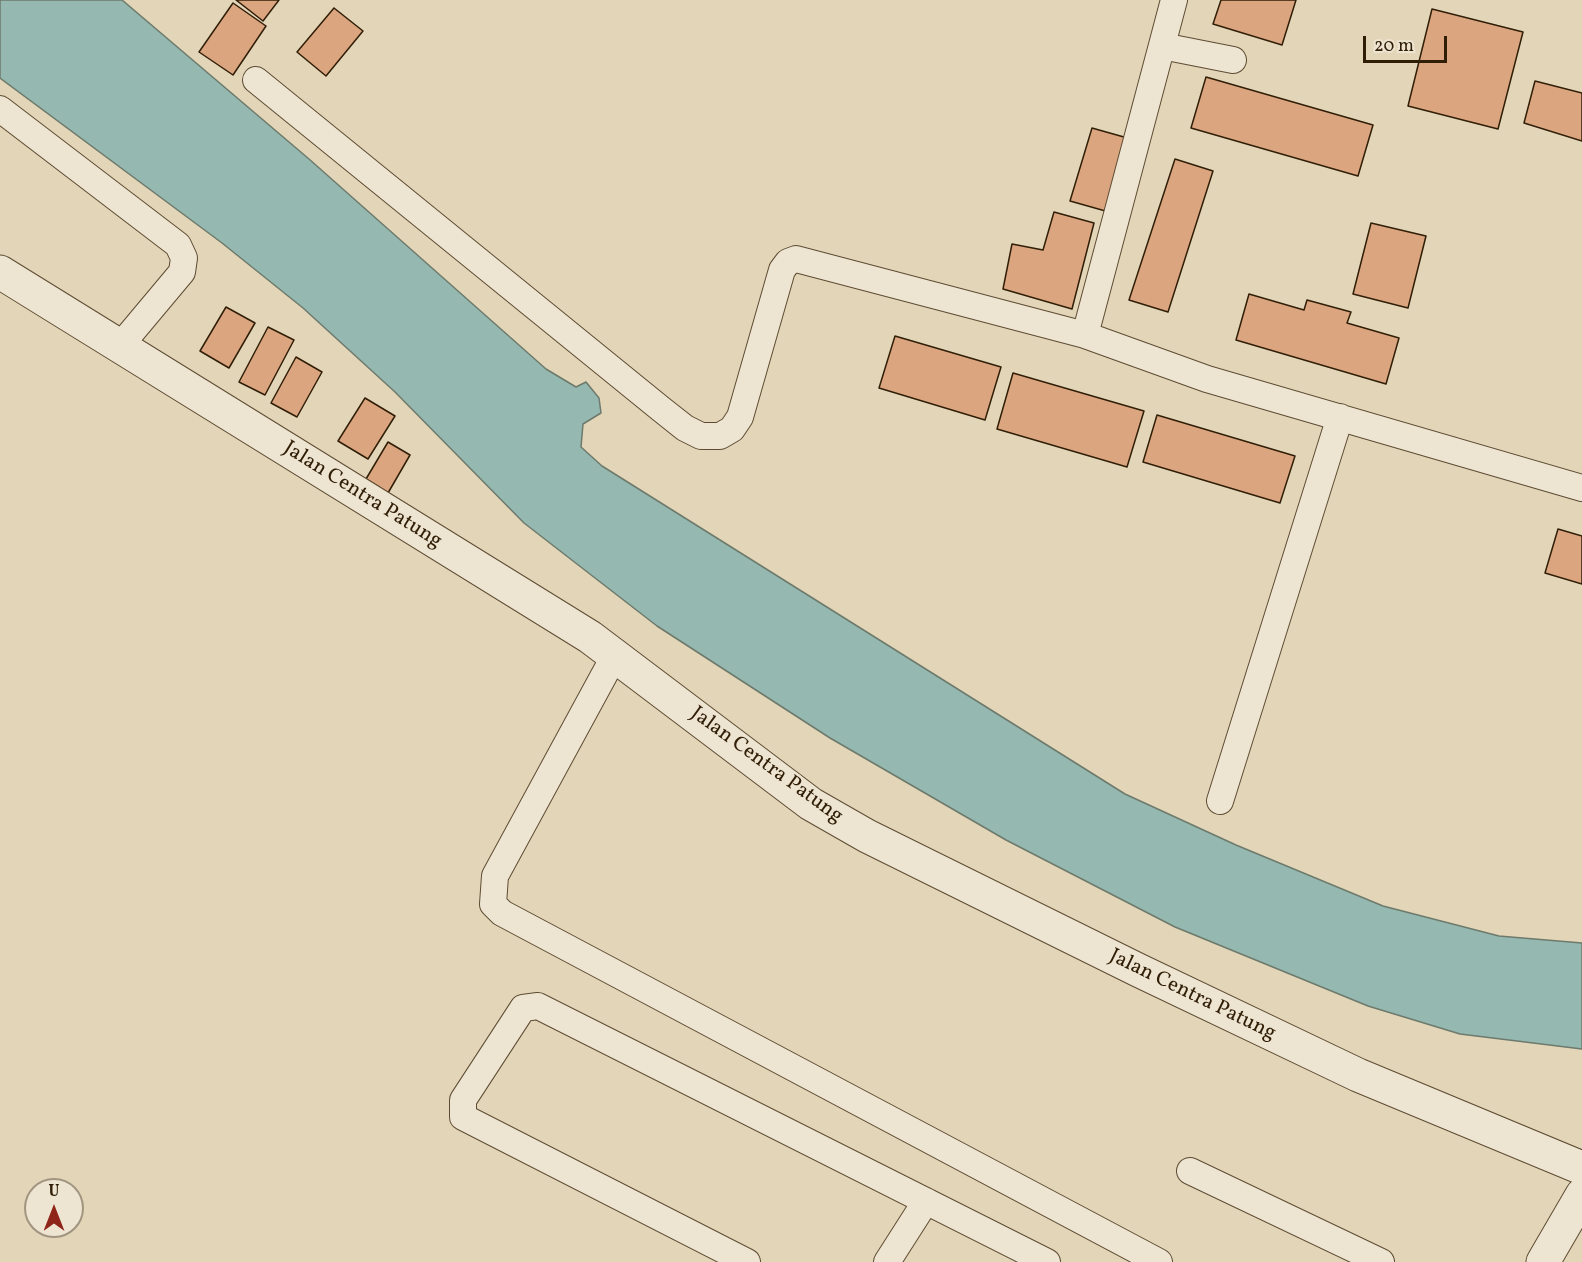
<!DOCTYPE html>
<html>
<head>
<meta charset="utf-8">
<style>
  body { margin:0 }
  #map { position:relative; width:1582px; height:1262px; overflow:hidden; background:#e3d5b8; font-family:Vollkorn,serif }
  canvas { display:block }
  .north { position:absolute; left:24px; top:1178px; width:60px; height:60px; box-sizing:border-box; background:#ede4d1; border:2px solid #a19580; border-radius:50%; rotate:0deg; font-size:16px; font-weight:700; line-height:24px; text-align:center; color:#301e07 }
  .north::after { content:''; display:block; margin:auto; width:21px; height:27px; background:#8f2418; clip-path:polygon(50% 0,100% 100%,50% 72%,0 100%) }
  .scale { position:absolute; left:1363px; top:36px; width:84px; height:27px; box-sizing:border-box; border:3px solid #301e07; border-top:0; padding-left:8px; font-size:18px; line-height:21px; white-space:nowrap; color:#301e07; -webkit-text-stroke:4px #ede4d1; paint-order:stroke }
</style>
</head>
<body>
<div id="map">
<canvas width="1582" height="1262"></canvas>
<div class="north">U</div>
<div class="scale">20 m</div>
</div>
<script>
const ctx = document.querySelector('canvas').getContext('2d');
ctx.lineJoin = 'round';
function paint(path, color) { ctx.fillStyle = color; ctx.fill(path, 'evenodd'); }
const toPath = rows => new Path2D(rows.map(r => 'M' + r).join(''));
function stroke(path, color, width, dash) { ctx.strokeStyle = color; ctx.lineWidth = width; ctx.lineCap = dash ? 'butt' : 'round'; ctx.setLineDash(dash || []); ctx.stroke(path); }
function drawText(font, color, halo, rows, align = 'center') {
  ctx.font = font + ' Vollkorn,serif'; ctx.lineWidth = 4.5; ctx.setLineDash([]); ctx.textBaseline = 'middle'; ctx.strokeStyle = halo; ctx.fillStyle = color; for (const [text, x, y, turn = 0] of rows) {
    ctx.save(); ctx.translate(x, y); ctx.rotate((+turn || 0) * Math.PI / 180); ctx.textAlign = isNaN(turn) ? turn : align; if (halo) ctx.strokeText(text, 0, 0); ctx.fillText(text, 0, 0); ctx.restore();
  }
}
const water = toPath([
  [0,0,122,0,309,159,546,369,576,387,586,382,599,398,601,413,583,424,581,447,602,466,1125,794,1236,845,1383,906,1499,936,1582,943,1582,1049,1460,1034,1368,1006,1175,927,1006,840,830,738,657,626,524,523,395,392,303,308,222,243,0,78,0,0]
]);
paint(water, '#95b8b0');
stroke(water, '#6d7a6c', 1.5);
const building = toPath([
  [236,0,279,0,263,21,236,0],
  [1221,0,1296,0,1282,45,1213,24,1221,0],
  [233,3,266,26,233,75,199,52,233,3],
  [334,8,363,31,326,76,297,52,334,8],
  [1432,9,1523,32,1498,129,1408,106,1432,9],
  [1206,77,1373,125,1358,176,1191,128,1206,77],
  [1535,81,1582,93,1582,141,1524,123,1535,81],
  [1092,128,1131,139,1109,212,1070,201,1092,128],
  [1175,159,1213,171,1168,312,1129,300,1175,159],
  [1054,212,1094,223,1072,309,1003,289,1012,244,1043,250,1054,212],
  [1371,223,1426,236,1408,308,1353,294,1371,223],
  [1249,294,1304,310,1307,300,1351,312,1347,323,1399,338,1386,384,1236,340,1249,294],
  [226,307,255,323,229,368,200,351,226,307],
  [268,327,294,340,265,395,239,382,268,327],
  [895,336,1001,367,985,420,879,388,895,336],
  [296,357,322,372,297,417,271,403,296,357],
  [1013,373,1144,411,1127,467,997,429,1013,373],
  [365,398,395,416,368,459,338,441,365,398],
  [1157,415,1295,456,1280,503,1143,462,1157,415],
  [388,442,410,455,388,493,366,479,388,442],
  [1558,529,1582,536,1582,584,1545,573,1558,529]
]);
paint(building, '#dba580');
stroke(building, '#301e07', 1.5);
const minor = toPath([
  [1162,46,1233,60],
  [256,80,661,409,685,428,701,436,720,436,732,429,740,417,782,270,788,262,796,259,1085,335,1207,379,1582,488],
  [0,109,178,245,184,258,182,272,120,346],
  [1085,335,1174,0],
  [615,655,495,876,493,904,502,913,1159,1262],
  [1220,801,1340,417],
  [1190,1171,1381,1262],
  [747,1262,463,1117,463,1100,523,1008,538,1006,1047,1262],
  [887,1262,926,1201]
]);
const tertiary = toPath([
  [0,272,590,637,811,804,867,836,1138,970,1358,1075,1582,1168],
  [1543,1262,1582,1195]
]);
stroke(minor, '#5d4c33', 28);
stroke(tertiary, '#5d4c33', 35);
stroke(minor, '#ede4d1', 26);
stroke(tertiary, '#ede4d1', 33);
drawText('21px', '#301e07', '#ede4d1', [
  ["Jalan Centra Patung",362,496,32],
  ["Jalan Centra Patung",766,766,36],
  ["Jalan Centra Patung",1192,996,26]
]);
</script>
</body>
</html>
